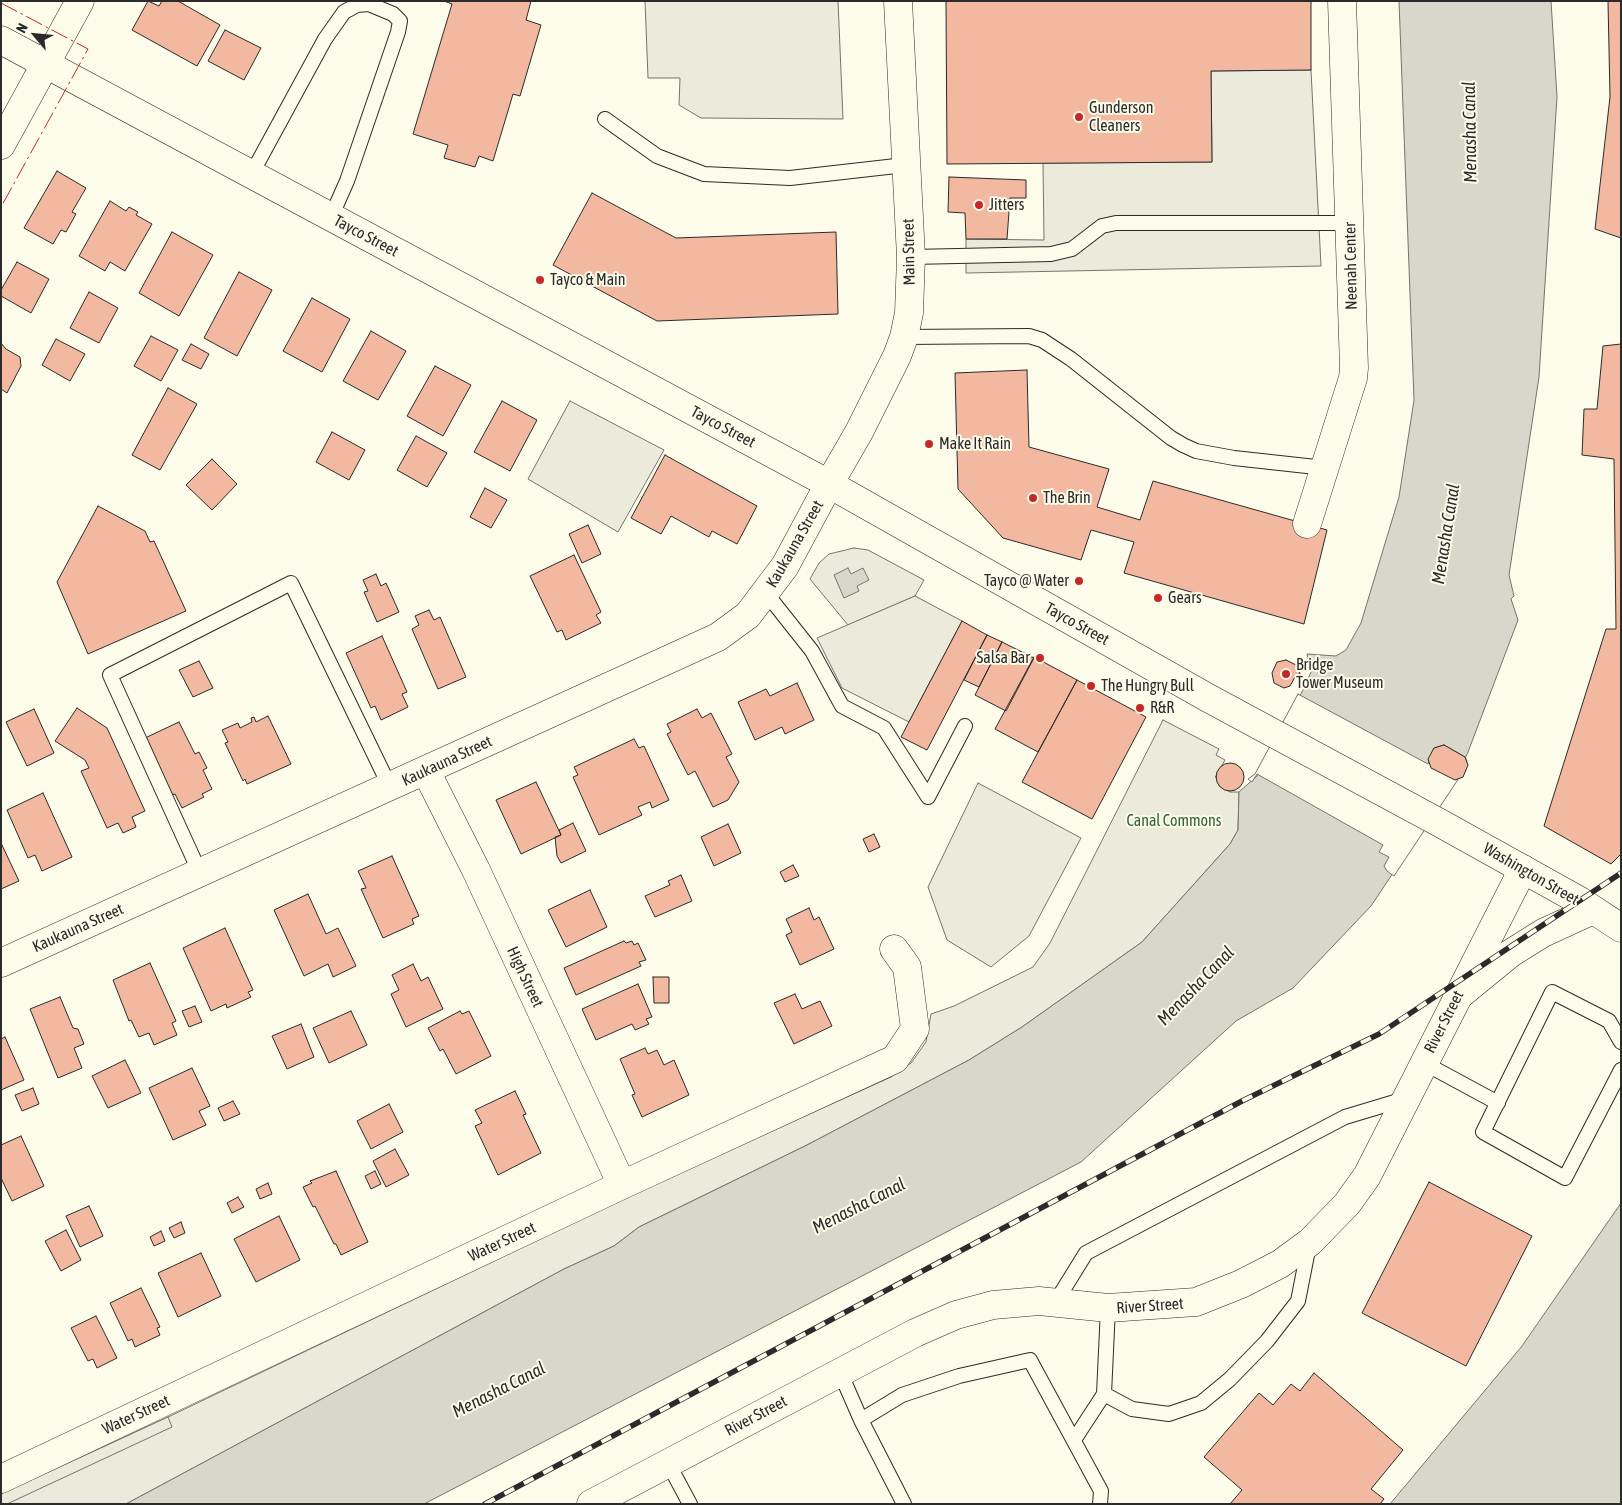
<!DOCTYPE html>
<html>
<head>
<meta charset="utf-8">
<style>
  body { margin:0 }
  #map { position:relative; width:1622px; height:1505px; overflow:hidden; background:#fdfbea; font-family:"Asap Condensed",sans-serif }
  canvas { display:block }
  .frame { position:absolute; inset:0; border:2px solid #2b2b2b; pointer-events:none }
  .north { position:absolute; left:10px; top:10px; width:50px; height:50px; -webkit-text-stroke:4px #fdfbea; paint-order:stroke; rotate:298deg; font-size:14px; font-weight:700; line-height:20px; text-align:center; color:#2b2b2b }
  .north::after { content:''; display:block; margin:auto; width:18px; height:22px; background:#2b2b2b; clip-path:polygon(50% 0,100% 100%,50% 72%,0 100%) }
</style>
</head>
<body>
<div id="map">
<canvas width="1622" height="1505"></canvas>
<div class="frame"></div>
<div class="north">N</div>
</div>
<script>
const ctx = document.querySelector('canvas').getContext('2d');
ctx.lineJoin = 'round';
function paint(path, color) { ctx.fillStyle = color; ctx.fill(path, 'evenodd'); }
const toPath = rows => new Path2D(rows.map(r => 'M' + r).join(''));
function stroke(path, color, width, dash) { ctx.strokeStyle = color; ctx.lineWidth = width; ctx.lineCap = dash ? 'butt' : 'round'; ctx.setLineDash(dash || []); ctx.stroke(path); }
function drawText(font, color, halo, rows, align = 'center') {
  ctx.font = font + ' "Asap Condensed",sans-serif'; ctx.lineWidth = 4; ctx.setLineDash([]); ctx.textBaseline = 'middle'; ctx.strokeStyle = halo; ctx.fillStyle = color; for (const [text, x, y, turn = 0] of rows) {
    ctx.save(); ctx.translate(x, y); ctx.rotate((+turn || 0) * Math.PI / 180); ctx.textAlign = isNaN(turn) ? turn : align; if (halo) ctx.strokeText(text, 0, 0); ctx.fillText(text, 0, 0); ctx.restore();
  }
}
const green = toPath([
  [854,548,868,550,924,580,915,596,848,625,810,579,819,563,829,554,854,548],
  [1163,720,1219,749,1216,755,1225,760,1216,776,1219,786,1230,792,1239,792,1238,830,1230,844,1142,942,1022,1027,969,1060,807,1145,639,1227,614,1246,564,1269,126,1504,1,1504,1,1494,168,1417,655,1184,891,1077,911,1063,926,1042,931,1014,954,1006,1033,967,1050,943,1163,720]
]);
paint(green, '#ecebdb');
stroke(green, '#74746e', 1);
const parking = toPath([
  [645,1,838,1,843,119,701,118,679,105,680,78,648,78,645,1],
  [1311,70,1321,266,966,273,966,239,1044,240,1043,163,1212,162,1211,71,1311,70],
  [570,401,664,450,618,532,528,479,570,401],
  [915,596,962,621,909,722,842,688,817,638,915,596],
  [978,783,1081,838,1029,936,991,967,947,940,928,887,978,783],
  [168,1417,172,1427,7,1504,1,1504,1,1494,168,1417]
]);
paint(parking, '#eceadb');
stroke(parking, '#74746e', 1);
const water = toPath([
  [1399,1,1551,1,1557,97,1539,377,1509,575,1514,596,1511,599,1518,620,1468,752,1455,780,1371,906,1293,988,1236,1021,1081,1162,424,1504,126,1504,564,1269,614,1246,639,1227,807,1145,969,1060,1022,1027,1142,942,1230,844,1238,830,1239,792,1257,776,1303,690,1311,672,1307,654,1336,656,1346,650,1361,623,1399,497,1414,400,1399,1],
  [848,568,851,574,863,568,869,580,857,586,859,591,844,598,834,575,848,568],
  [1621,1203,1621,1504,1390,1504,1522,1346,1621,1203]
]);
paint(water, '#d8d7c9');
stroke(water, '#74746e', 1);
const pier = toPath([
  [1298,694,1428,764,1434,748,1444,745,1465,757,1467,761,1457,781,1394,876,1387,871,1384,866,1389,857,1379,852,1383,845,1257,774,1252,782,1248,779,1255,774,1298,694]
]);
paint(pier, '#fdfbea');
stroke(pier, '#74746e', 1);
const building = toPath([
  [148,1,159,6,162,1,178,1,220,25,197,66,132,30,148,1],
  [444,1,531,1,526,20,541,25,520,96,513,94,493,161,479,156,475,167,444,158,448,145,413,134,452,4,444,1],
  [946,1,1311,1,1311,70,1211,71,1212,162,947,164,946,1],
  [1608,1,1621,1,1621,238,1595,229,1610,97,1608,1],
  [225,30,261,48,244,80,208,61,225,30],
  [57,171,86,188,72,212,76,214,66,232,61,230,53,244,24,228,57,171],
  [949,177,1026,180,1026,198,1010,198,1007,239,966,239,965,213,948,212,949,177],
  [592,193,676,238,836,232,838,314,657,321,553,265,592,193],
  [110,201,126,211,129,207,138,212,136,215,152,224,125,271,110,262,105,271,79,256,110,201],
  [172,232,213,255,179,316,139,293,172,232],
  [17,262,49,279,31,313,1,296,1,290,17,262],
  [239,272,272,290,237,356,204,338,239,272],
  [89,292,118,308,99,343,70,328,89,292],
  [312,298,350,319,322,372,283,351,312,298],
  [371,331,406,351,378,400,343,381,371,331],
  [151,336,178,350,161,381,134,366,151,336],
  [56,339,85,354,70,381,42,365,56,339],
  [1,343,6,349,20,357,21,366,7,393,1,389,1,343],
  [191,344,209,354,201,369,182,360,191,344],
  [1621,344,1621,854,1611,864,1544,826,1606,629,1616,629,1614,459,1582,455,1584,409,1597,409,1603,346,1621,344],
  [435,366,471,385,443,436,407,416,435,366],
  [1027,370,1029,447,1109,469,1097,507,1140,520,1153,481,1327,530,1304,624,1124,573,1134,542,1091,530,1081,560,1003,538,958,489,955,373,1027,370],
  [168,388,197,404,160,470,132,455,168,388],
  [502,401,537,420,510,471,474,452,502,401],
  [332,432,365,450,349,480,316,462,332,432],
  [416,436,447,453,427,487,397,470,416,436],
  [665,455,757,506,737,544,712,531,709,537,671,516,661,534,631,518,665,455],
  [212,459,237,484,212,510,186,485,212,459],
  [485,488,507,500,491,528,470,517,485,488],
  [98,506,145,531,150,542,154,541,186,611,88,654,57,582,98,506],
  [588,525,601,554,582,563,569,534,588,525],
  [574,555,601,612,596,615,601,623,566,640,562,630,557,632,530,576,574,555],
  [376,574,381,586,386,583,399,612,377,622,364,592,368,591,363,580,376,574],
  [429,610,434,620,440,617,466,677,438,689,412,629,419,625,415,616,429,610],
  [962,621,987,635,927,750,901,737,962,621],
  [987,635,1002,642,979,687,964,680,987,635],
  [382,636,407,692,402,694,408,707,381,720,375,706,371,708,346,653,382,636],
  [1002,642,1034,658,1006,711,975,695,1002,642],
  [1034,657,1077,680,1038,752,995,729,1034,657],
  [1286,660,1298,666,1300,674,1298,679,1295,677,1290,686,1284,688,1274,683,1272,673,1277,662,1286,660],
  [199,661,213,688,193,697,179,670,199,661],
  [1077,680,1146,717,1092,819,1022,782,1077,680],
  [797,683,814,720,785,734,782,727,755,740,738,702,766,689,770,696,797,683],
  [77,708,107,728,145,811,132,817,136,827,123,833,118,823,107,828,81,771,89,768,85,760,55,741,77,708],
  [34,709,54,753,27,766,6,722,34,709],
  [697,709,702,718,711,713,732,754,726,757,739,782,728,800,713,807,695,771,688,775,667,734,671,732,667,724,697,709],
  [268,716,291,764,247,784,245,779,243,781,225,743,228,742,222,730,238,723,240,728,252,722,251,718,254,717,256,722,268,716],
  [179,722,195,754,199,752,207,768,203,770,212,789,202,794,204,797,182,808,175,794,171,795,145,738,179,722],
  [634,739,639,748,644,746,669,800,652,808,650,802,638,807,642,815,599,835,573,777,578,775,574,767,634,739],
  [1444,745,1465,757,1468,765,1463,777,1455,780,1431,768,1428,759,1434,748,1444,745],
  '1216 777a14 14 0 1 1 28 0a14 14 0 1 1-28 0Z',
  [536,782,561,835,521,854,496,800,536,782],
  [43,793,72,857,42,871,35,855,28,858,7,810,43,793],
  [573,823,586,851,561,863,557,856,555,837,561,835,559,830,573,823],
  [728,824,741,853,714,866,701,837,728,824],
  [874,834,880,847,869,852,863,839,874,834],
  [1,843,19,881,1,889,1,843],
  [392,856,419,916,412,919,414,924,383,938,361,889,366,888,358,871,392,856],
  [793,865,799,876,785,882,780,872,793,865],
  [681,875,692,901,655,917,645,896,670,885,668,881,681,875],
  [590,890,607,927,566,947,548,910,590,890],
  [308,894,326,934,338,928,356,966,333,977,328,964,304,976,274,910,308,894],
  [809,908,814,920,819,917,834,949,800,965,786,935,792,932,786,919,809,908],
  [225,928,253,990,248,992,251,997,227,1008,226,1004,211,1011,183,948,225,928],
  [624,941,626,943,632,941,634,945,638,943,646,960,639,962,641,966,576,995,564,968,624,941],
  [150,963,176,1021,172,1023,177,1035,154,1045,149,1033,139,1037,131,1020,129,1021,113,980,150,963],
  [413,964,421,981,428,977,443,1009,406,1027,391,994,399,990,392,975,413,964],
  [653,977,669,977,669,1003,654,1003,653,977],
  [638,984,652,1017,646,1019,649,1024,635,1030,632,1024,596,1040,582,1009,638,984],
  [795,994,802,1009,820,1001,832,1026,794,1044,774,1003,795,994],
  [60,997,73,1028,78,1029,84,1044,74,1048,82,1068,58,1078,30,1009,60,997],
  [195,1006,202,1022,189,1027,182,1011,195,1006],
  [351,1011,367,1045,329,1063,313,1028,351,1011],
  [460,1011,462,1014,469,1011,491,1056,456,1074,443,1049,440,1051,428,1028,460,1011],
  [301,1024,314,1057,287,1069,272,1036,301,1024],
  [5,1037,24,1080,1,1090,1,1039,5,1037],
  [645,1048,648,1054,657,1050,664,1065,674,1060,689,1095,642,1117,632,1095,635,1094,620,1059,645,1048],
  [125,1060,141,1093,108,1108,92,1076,125,1060],
  [192,1068,210,1106,199,1111,206,1125,173,1140,149,1088,192,1068],
  [33,1088,39,1104,22,1111,15,1095,33,1088],
  [515,1091,526,1114,523,1115,541,1153,498,1175,475,1126,482,1123,475,1110,515,1091],
  [233,1101,240,1114,224,1121,218,1108,233,1101],
  [389,1104,403,1132,371,1149,357,1121,389,1104],
  [21,1136,44,1186,12,1201,1,1178,1,1145,21,1136],
  [395,1149,409,1175,386,1187,373,1161,395,1149],
  [336,1171,368,1242,341,1255,336,1244,334,1244,315,1206,313,1207,303,1187,312,1183,310,1181,336,1171],
  [375,1171,381,1184,371,1189,365,1176,375,1171],
  [1429,1182,1532,1236,1466,1366,1362,1313,1429,1182],
  [268,1183,272,1194,260,1199,256,1189,268,1183],
  [238,1197,244,1207,232,1213,227,1203,238,1197],
  [89,1206,103,1236,80,1247,66,1216,89,1206],
  [279,1216,300,1260,256,1282,234,1239,279,1216],
  [181,1222,185,1233,174,1238,169,1228,181,1222],
  [66,1230,81,1260,61,1271,45,1241,66,1230],
  [161,1231,165,1241,154,1246,150,1237,161,1231],
  [201,1253,221,1296,178,1317,158,1273,201,1253],
  [141,1288,160,1327,157,1328,160,1335,135,1347,132,1339,128,1341,110,1303,141,1288],
  [96,1316,117,1358,97,1368,93,1359,88,1361,71,1328,96,1316],
  [1314,1373,1403,1450,1371,1489,1384,1499,1380,1504,1230,1504,1242,1490,1204,1457,1259,1393,1273,1405,1291,1384,1300,1391,1314,1373]
]);
paint(building, '#f2b8a0');
stroke(building, '#2b2b2b', 1);
const lane = toPath([
  [605,119,657,156,704,174,790,178,905,165],
  [251,175,325,39,344,12,357,5,369,4,393,14,400,21,398,32,347,181,331,217],
  [911,257,1051,254,1072,249,1102,226,1116,223,1350,223],
  [904,337,1029,336,1042,340,1071,359,1171,438,1183,445,1196,451,1234,458,1325,468],
  [766,593,812,651,842,706,884,728,928,797,965,726],
  [200,873,110,675,291,583,390,787],
  [1621,1042,1609,1021,1552,992,1483,1132,1565,1178,1621,1070],
  [1424,1063,1498,1103],
  [1055,1303,1086,1253,1345,1117,1405,1099],
  [840,1372,861,1420,902,1395,959,1376,1030,1360,1101,1491,1100,1504],
  [1104,1394,1132,1409,1169,1414,1201,1403,1230,1379,1267,1341,1298,1301,1309,1245],
  [861,1420,904,1504],
  [1074,1440,1104,1394,1108,1308],
  [668,1463,690,1504]
]);
const street = toPath([
  [1,145,80,1],
  [1307,524,1353,378,1354,368,1342,1],
  [426,771,476,870,622,1185],
  [1,963,718,637,748,615,785,566,829,484],
  [1,1479,622,1185,895,1059,915,1029,907,967,894,949],
  [591,1504,915,1333,956,1315,993,1305,1039,1301,1108,1308,1196,1302,1241,1284,1280,1264,1310,1242,1347,1204,1367,1176,1523,869]
]);
const secondary = toPath([
  [829,484,859,432,897,356,904,337,909,313,911,257,898,1]
]);
const primary = toPath([
  [1,40,829,484,1210,699,1440,823,1580,901,1621,928],
  [1457,997,1511,953,1543,933,1593,910]
]);
stroke(lane, '#2b2b2b', 16);
stroke(street, '#2b2b2b', 29);
stroke(secondary, '#2b2b2b', 29);
stroke(primary, '#2b2b2b', 29);
stroke(lane, '#fdfbea', 14);
stroke(street, '#fdfbea', 28);
stroke(secondary, '#fdfbea', 28);
stroke(primary, '#fdfbea', 28);
const rail = toPath([
  [485,1504,1242,1101,1379,1034,1621,873]
]);
stroke(rail, '#2b2b2b', 5.5);
stroke(rail, '#fdfbea', 4, [11]);
stroke(toPath([
  [1,3,88,49,1,207]
]), '#c62828', 1, [18, 4, 2.5, 4]);
for (const [x, y, r, color] of [
  [1079,117,5,"#c62828"],
  [979,205,5,"#c62828"],
  [540,280,5,"#c62828"],
  [929,444,5,"#c62828"],
  [1033,498,5,"#c62828"],
  [1079,581,5,"#c62828"],
  [1158,598,5,"#c62828"],
  [1040,658,5,"#c62828"],
  [1286,674,5,"#c62828"],
  [1091,686,5,"#c62828"],
  [1140,708,5,"#c62828"]
]) { const dot = new Path2D(); dot.arc(x, y, r, 0, 2 * Math.PI); ctx.fillStyle = color; ctx.fill(dot); stroke(dot, '#fdfbea', 2); }
drawText('16px', '#2b2b2b', '#fdfbea', [
  ["Gunderson",1089,108],
  ["Cleaners",1089,126],
  ["Jitters",989,205],
  ["Tayco & Main",550,280],
  ["Make It Rain",939,444],
  ["The Brin",1043,498],
  ["Tayco @ Water",1069,581,"right"],
  ["Gears",1168,598],
  ["Salsa Bar",1030,658,"right"],
  ["Bridge",1296,665],
  ["Tower Museum",1296,683],
  ["The Hungry Bull",1101,686],
  ["R&R",1150,708]
], 'left');
drawText('16px', '#2b2b2b', '#fdfbea', [
  ["Tayco Street",366,236,28],
  ["Main Street",909,252,-91],
  ["Neenah Center",1351,266,-91],
  ["Tayco Street",723,427,28],
  ["Kaukauna Street",795,544,-60],
  ["Tayco Street",1077,624,29],
  ["Kaukauna Street",447,761,-25],
  ["Washington Street",1531,874,30],
  ["Kaukauna Street",78,928,-24],
  ["High Street",525,977,65],
  ["River Street",1444,1022,-63],
  ["Water Street",502,1242,-25],
  ["River Street",1150,1306,-4],
  ["Water Street",136,1415,-25],
  ["River Street",756,1416,-28]
]);
drawText('16px', '#34623c', '#fdfbea', [
  ["Canal Commons",1174,821]
]);
drawText('italic 18px', '#2b2b2b', '#fdfbea', [
  ["Menasha Canal",1470,132,-91],
  ["Menasha Canal",1446,534,-81],
  ["Menasha Canal",1196,986,-46],
  ["Menasha Canal",859,1206,-27],
  ["Menasha Canal",499,1390,-27]
]);
</script>
</body>
</html>
